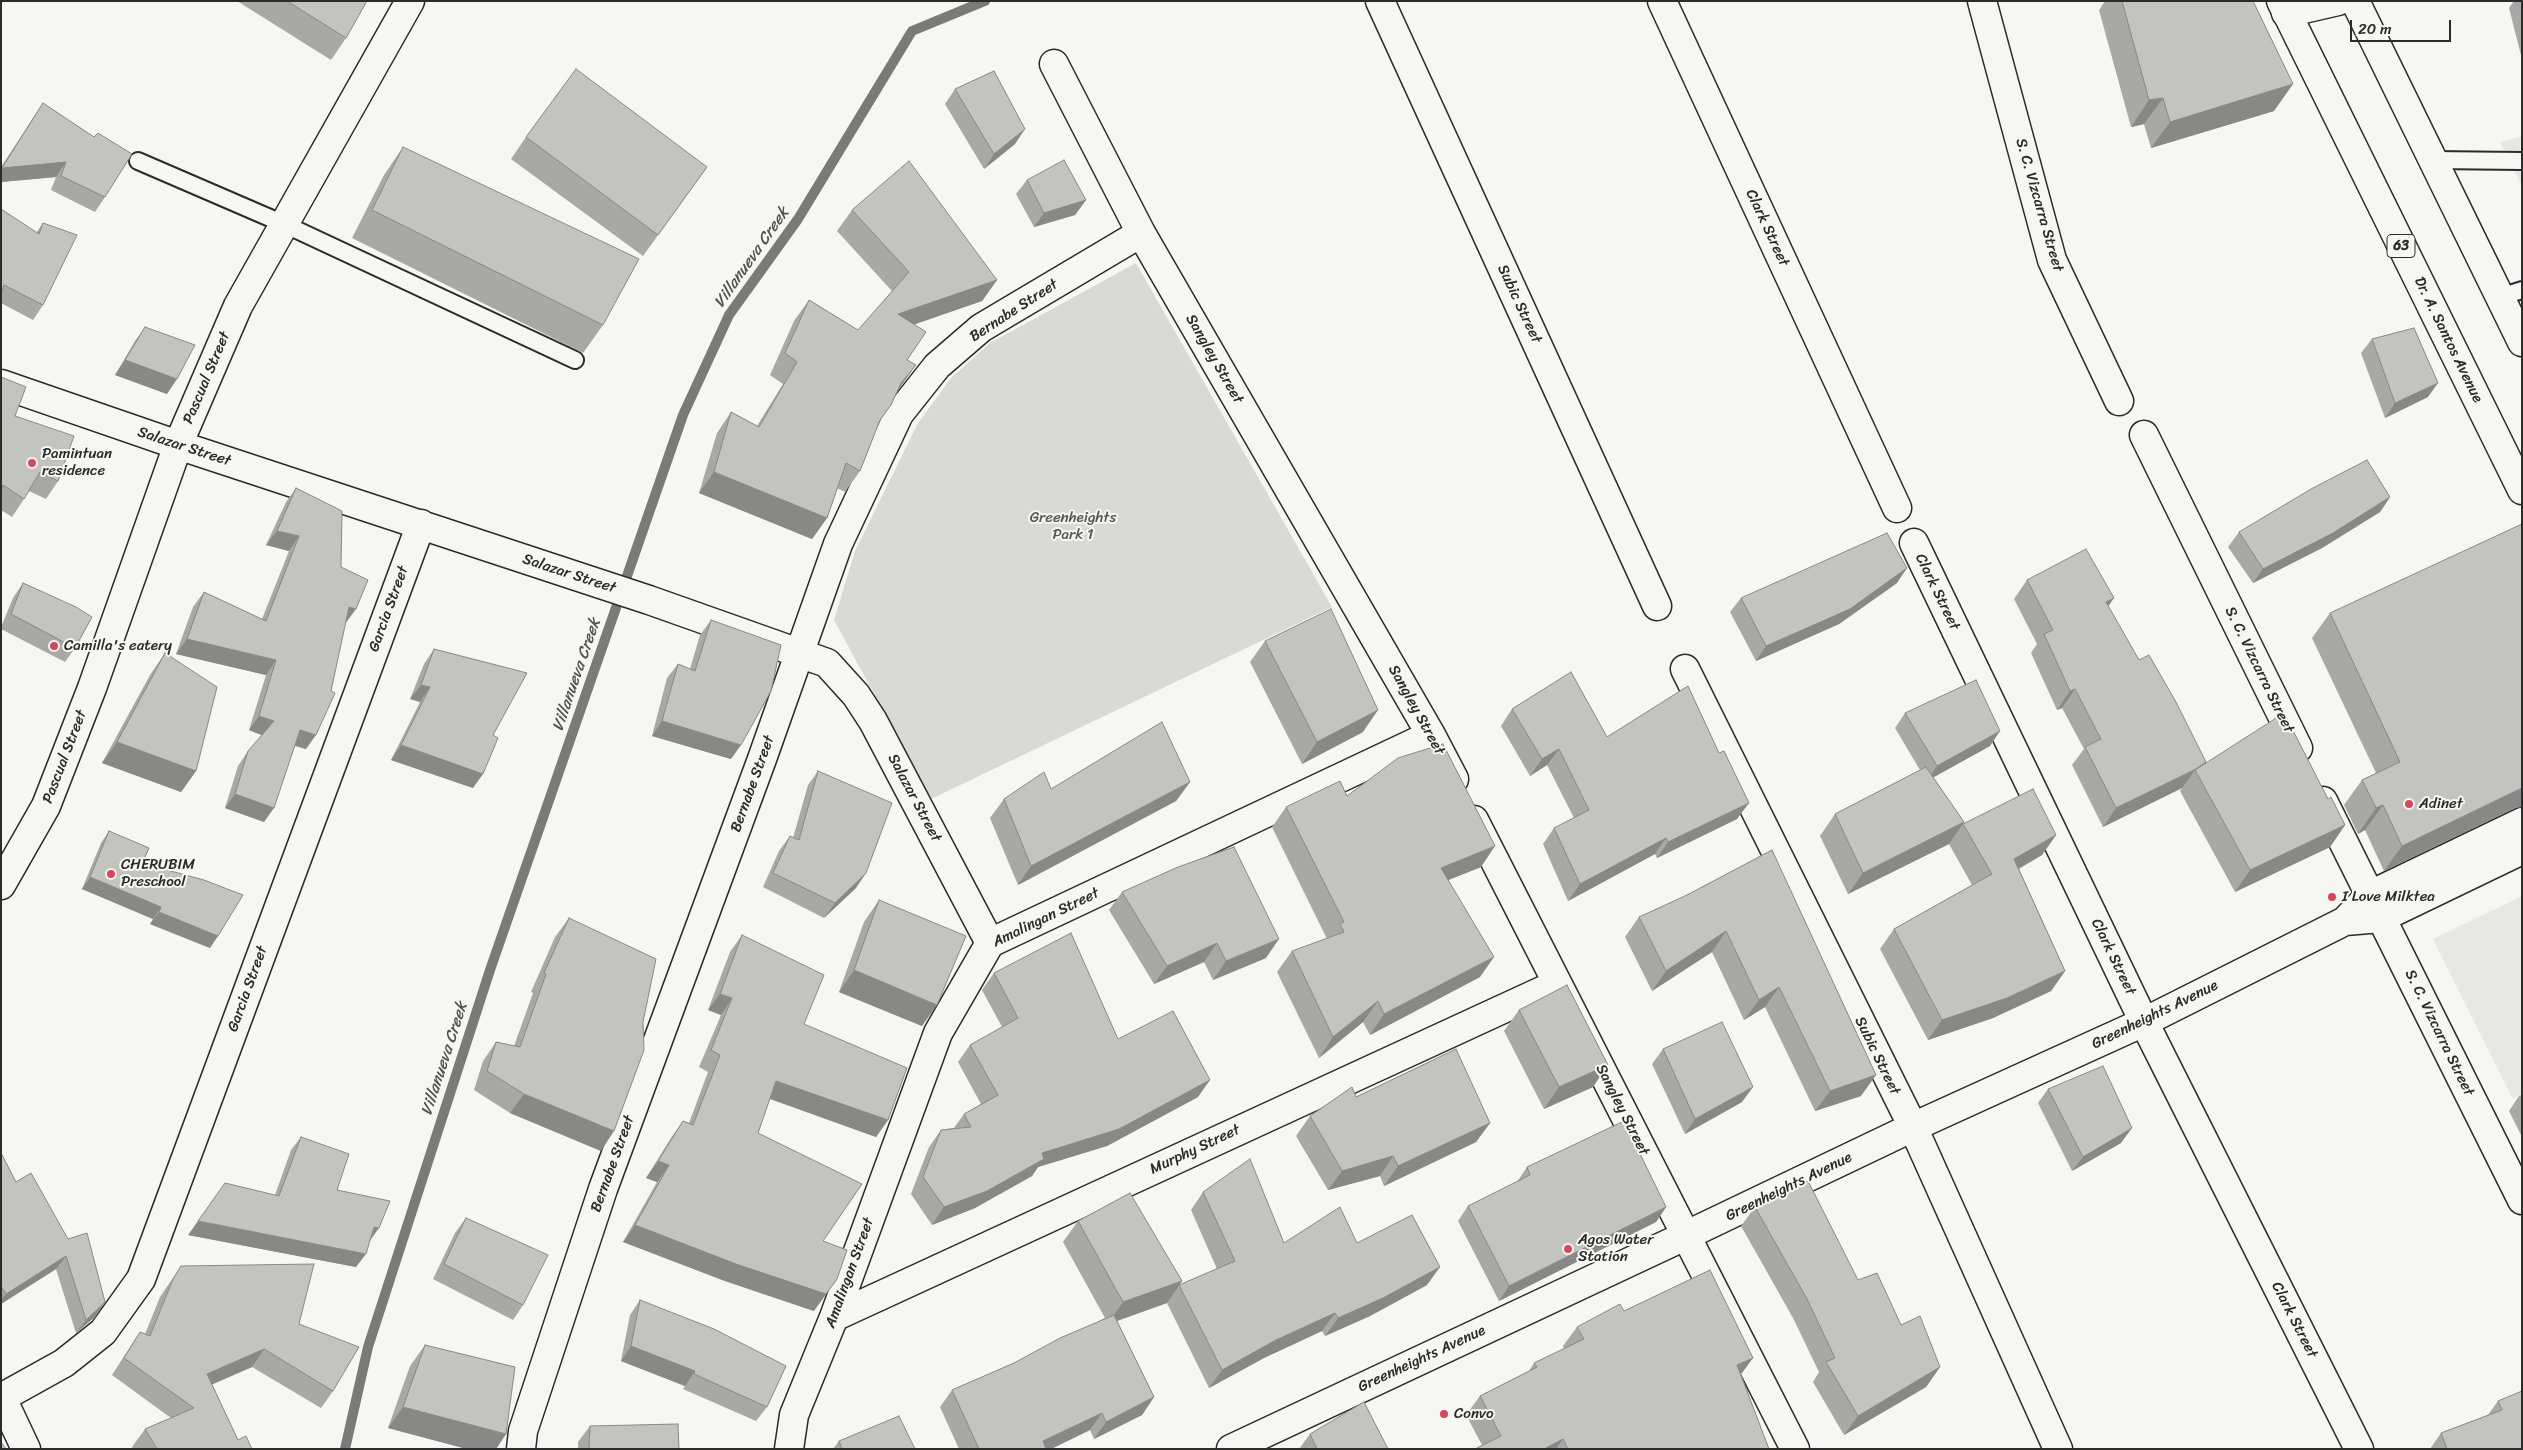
<!DOCTYPE html>
<html>
<head>
<meta charset="utf-8">
<style>
  body { margin:0 }
  #map { position:relative; width:2523px; height:1450px; overflow:hidden; background:#f6f6f2; font-family:Sriracha,sans-serif }
  canvas { display:block }
  .frame { position:absolute; inset:0; border:2px solid #2b2b2b; pointer-events:none }
  .scale { position:absolute; left:2350px; top:20px; width:101px; height:22px; box-sizing:border-box; border:2px solid #2b2b2b; border-top:0; padding-left:6px; font-size:15px; line-height:18px; white-space:nowrap; color:#2b2b2b; -webkit-text-stroke:4px #f6f6f2; paint-order:stroke }
</style>
</head>
<body>
<div id="map">
<canvas width="2523" height="1450"></canvas>
<div class="frame"></div>
<div class="scale">20 m</div>
</div>
<script>
const ctx = document.querySelector('canvas').getContext('2d');
ctx.lineJoin = 'round';
function paint(path, color) { ctx.fillStyle = color; ctx.fill(path, 'evenodd'); }
const toPath = rows => new Path2D(rows.map(r => 'M' + r).join(''));
function stroke(path, color, width, dash) { ctx.strokeStyle = color; ctx.lineWidth = width; ctx.lineCap = dash ? 'butt' : 'round'; ctx.setLineDash(dash || []); ctx.stroke(path); }
function drawText(font, color, halo, rows, align = 'center') {
  ctx.font = font + ' Sriracha,sans-serif'; ctx.lineWidth = 4; ctx.setLineDash([]); ctx.textBaseline = 'middle'; ctx.strokeStyle = halo; ctx.fillStyle = color; for (const [text, x, y, turn = 0] of rows) {
    ctx.save(); ctx.translate(x, y); ctx.rotate((+turn || 0) * Math.PI / 180); ctx.textAlign = isNaN(turn) ? turn : align; if (halo) ctx.strokeText(text, 0, 0); ctx.fillText(text, 0, 0); ctx.restore();
  }
}
paint(toPath([
  [2522,136,2522,186,2500,142],
  [2522,896,2522,1094,2513,1099,2433,939]
]), '#e7e7e3');
paint(toPath([
  [1136,263,1332,607,931,799,834,620,855,551,918,423,951,378,990,343]
]), '#d9d9d5');
stroke(toPath([
  [345,1449,368,1347,490,970,683,415,729,315,798,219,912,31,985,1]
]), '#7a7a78', 10);
const service = toPath([
  [2433,160,2522,161],
  [138,161,284,224,575,360],
  [2500,297,2522,290]
]);
const minor = toPath([
  [1380,1,1657,606],
  [1662,1,1897,508],
  [1982,1,2052,260,2119,401],
  [2286,13,2338,1],
  [1054,64,1141,233,1431,735,1454,779],
  [1,384,178,445,649,600,827,663,856,695,873,721,990,943],
  [2144,435,2298,748],
  [1914,543,2144,1022,2359,1449],
  [1685,669,1913,1127,2058,1449],
  [2323,801,2522,1200],
  [1474,820,1795,1449],
  [1,885,46,806,92,688,178,445,238,306,410,1],
  [834,1317,1557,984],
  [1,1398,64,1363,103,1332,141,1279,421,524],
  [521,1449,523,1431,603,1189,762,759,838,544,899,414,937,366,981,328,1141,233],
  [789,1449,794,1415,834,1317,938,1033,990,943,1431,735]
]);
const tertiary = toPath([
  [2345,921,2381,918,2522,850],
  [1,1396,26,1449],
  [1231,1449,1687,1235,1913,1127,2144,1022,2345,921,2370,895,2522,822]
]);
const primary = toPath([
  [2281,1,2522,490],
  [2355,1,2522,342]
]);
stroke(service, '#2b2b2b', 20);
stroke(minor, '#2b2b2b', 31);
stroke(tertiary, '#2b2b2b', 31);
stroke(primary, '#2b2b2b', 31);
stroke(service, '#f6f6f2', 16);
stroke(minor, '#f6f6f2', 28);
stroke(tertiary, '#f6f6f2', 28);
stroke(primary, '#f6f6f2', 28);
paint(toPath([
  [237,1,367,1,346,38,331,60],
  [2105,1,2253,1,2274,111,2151,148,2144,124,2131,127,2099,10],
  [2514,1,2522,1,2522,59,2509,8],
  [955,89,1015,144,984,169,945,104],
  [43,103,105,197,95,212,51,190,56,177,1,182,1,167,33,118],
  [526,137,707,167,643,256,511,159],
  [403,147,603,325,583,353,352,238,384,175],
  [1027,180,1086,200,1075,215,1034,227,1016,194],
  [1,209,36,233,43,223,43,305,33,320,1,303],
  [852,210,997,280,982,301,914,324,907,360,898,390,879,422,860,471,845,492,837,488,827,518,812,539,699,493,717,433,731,412,757,426,783,384,770,375,794,321,809,300,858,330,892,291,837,231],
  [145,327,167,394,115,375,135,341],
  [2372,339,2428,397,2385,418,2361,353],
  [1,377,15,416,58,481,46,499,29,491,24,499,12,517,1,510],
  [296,488,341,567,345,624,306,749,295,746,264,822,225,808,238,766,248,751,262,735,249,730,266,675,176,654,193,607,204,592,262,619,289,551,266,545,286,502],
  [2390,497,2380,512,2322,548,2253,583,2228,547,2239,532],
  [2027,580,2108,607,2139,660,2206,762,2328,799,2345,825,2330,847,2235,892,2180,791,2182,788,2103,827,2072,765,2084,749,2062,708,2057,710,2031,653,2037,644,2014,599],
  [23,583,75,648,65,662,1,629,1,627,13,598],
  [1897,583,1839,624,1756,661,1730,612,1741,598],
  [2330,613,2515,808,2384,871,2365,830,2358,834,2344,805,2362,780,2376,773,2312,638],
  [711,620,731,759,652,736,667,678,678,664,690,669,700,635],
  [1265,641,1363,732,1302,764,1250,662],
  [434,649,493,735,473,788,391,760,420,702,410,699,424,664],
  [165,653,196,771,181,792,102,763,150,675],
  [1512,709,1607,737,1737,819,1657,858,1655,854,1568,901,1543,844,1554,828,1574,818,1547,765,1530,776,1501,726],
  [1905,713,1990,746,1933,777,1964,822,1963,824,2056,835,2042,855,2019,869,2065,971,2051,991,1993,1018,1928,1040,1880,949,1894,929,1972,885,1949,844,1848,894,1820,836,1835,814,1920,770,1895,728],
  [818,771,856,888,824,918,763,887,779,851,790,836,793,838,808,785],
  [1190,782,1176,801,1018,885,990,818,1004,799,1051,789],
  [1347,796,1481,867,1448,880,1480,977,1370,1035,1363,1022,1319,1058,1277,972,1292,951,1327,939,1272,827,1286,807],
  [109,831,145,857,167,870,210,948,150,924,153,919,82,889,101,843],
  [1772,850,1861,1096,1815,1111,1765,1007,1744,1020,1712,952,1652,991,1625,937,1639,917,1687,895],
  [1122,892,1266,958,1213,980,1204,962,1154,984,1109,910],
  [879,900,922,1026,839,992,864,922],
  [569,918,601,1151,510,1113,474,1090,483,1061,496,1042,514,1046,533,993,531,992,555,937],
  [742,935,804,1024,888,1120,876,1137,770,1099,758,1133,823,1241,814,1311,725,1281,623,1242,657,1182,646,1178,671,1138,683,1121,689,1123,708,1072,699,1067,721,1015,708,1010,730,952],
  [994,973,1118,1039,1198,1097,1107,1146,1038,1167,1032,1176,975,1208,932,1225,911,1194,929,1147,941,1130,954,1128,964,1114,981,1104,958,1062,970,1045,1002,1027,982,990],
  [1519,1010,1593,1087,1544,1109,1504,1031],
  [1663,1049,1742,1102,1685,1134,1652,1064],
  [2048,1089,2121,1143,2072,1171,2038,1103],
  [2522,1095,2522,1137,2509,1111,2519,1096],
  [1356,1097,1490,1123,1476,1142,1384,1186,1380,1176,1328,1190,1296,1136,1310,1116],
  [301,1137,337,1190,370,1241,356,1267,188,1235,275,1195,291,1150],
  [1,1153,16,1182,31,1173,96,1316,76,1333,56,1269,1,1304],
  [1527,1167,1666,1207,1656,1222,1499,1301,1458,1221,1468,1206,1517,1182],
  [1203,1192,1284,1243,1357,1243,1427,1285,1370,1316,1325,1336,1322,1331,1264,1358,1209,1388,1167,1303,1117,1321,1154,1397,1142,1415,1094,1439,1090,1430,1051,1449,959,1449,940,1407,952,1390,1014,1363,1105,1318,1063,1242,1078,1221,1182,1281,1179,1285,1217,1269,1191,1210],
  [1755,1207,1858,1280,1940,1367,1926,1387,1844,1435,1813,1382,1819,1372,1793,1318,1741,1226],
  [466,1218,523,1305,513,1320,433,1279,455,1233],
  [181,1266,299,1324,333,1391,321,1408,252,1367,212,1384,238,1440,252,1449,133,1449,132,1447,145,1429,171,1418,112,1375,128,1350,140,1332,145,1334,160,1297],
  [640,1300,767,1407,756,1421,683,1389,685,1386,621,1361,630,1315],
  [1624,1311,1741,1375,1769,1449,1475,1449,1482,1445,1466,1415,1480,1396,1529,1371,1534,1363,1564,1349,1563,1346,1577,1327],
  [425,1345,506,1434,496,1449,467,1449,388,1428,410,1366],
  [2498,1401,2522,1449,2430,1449,2441,1433,2488,1415],
  [590,1426,679,1449,578,1449,578,1442],
  [1310,1434,1388,1449,1299,1449],
  [839,1441,915,1449,833,1449]
]), '#a8a8a5');
paint(toPath([
  [2293,84,2274,111,2151,148,2170,122],
  [2163,98,2144,124,2131,127,2149,100],
  [1025,129,1015,144,984,169,994,154],
  [66,162,56,177,1,182,2,168],
  [1086,200,1075,215,1034,227,1044,213],
  [997,280,982,301,884,335,898,314],
  [125,360,177,379,167,394,115,375],
  [916,365,901,386,887,404,901,383],
  [2438,383,2428,397,2385,418,2395,403],
  [714,472,827,518,812,539,699,493],
  [2390,497,2380,512,2322,548,2253,583,2263,569],
  [277,531,299,536,289,551,266,545],
  [1907,568,1897,583,1839,624,1756,661,1766,646],
  [2114,598,2101,617,2106,602],
  [349,607,356,609,345,624],
  [187,639,276,660,266,675,176,654],
  [421,685,430,687,420,702,410,699],
  [2075,689,2062,708,2057,710,2070,691],
  [1378,710,1363,732,1302,764,1317,742],
  [259,716,274,721,264,736,249,730],
  [662,721,741,745,731,759,652,736],
  [300,730,316,735,306,749,290,744],
  [2000,731,1990,746,1927,781,1937,766],
  [117,742,196,771,181,792,102,763],
  [401,745,483,774,473,788,391,760],
  [1559,749,1547,765,1530,776,1542,759],
  [2195,770,2182,788,2103,827,2116,808],
  [1190,782,1176,801,1018,885,1031,866],
  [2522,788,2522,807,2515,808,2384,871,2402,846],
  [235,794,274,808,264,822,225,808],
  [1749,803,1737,819,1657,858,1668,842],
  [2383,805,2365,830,2358,834,2376,808],
  [1964,822,1949,844,1848,894,1863,873],
  [2345,825,2330,847,2235,892,2250,870],
  [2056,835,2042,855,2000,879,2014,859],
  [1666,838,1655,854,1568,901,1580,884],
  [1495,846,1481,867,1426,889,1441,868],
  [866,873,856,888,824,918,835,903],
  [90,877,161,907,153,919,82,889],
  [159,912,218,936,210,948,150,924],
  [1726,931,1712,952,1652,991,1666,971],
  [1279,939,1266,958,1213,980,1226,961],
  [1217,943,1204,962,1154,984,1167,966],
  [1494,957,1480,977,1370,1035,1384,1014],
  [854,970,937,1005,922,1026,839,992],
  [2065,971,2051,991,1993,1018,1928,1040,1942,1020],
  [1779,987,1765,1007,1744,1020,1759,1000],
  [720,994,732,998,721,1015,708,1010],
  [1378,1001,1363,1022,1319,1058,1333,1037],
  [1608,1065,1593,1087,1544,1109,1559,1087],
  [1876,1075,1861,1096,1815,1111,1830,1091],
  [1210,1080,1198,1097,1107,1146,1038,1167,1032,1176,975,1208,932,1225,944,1207,1042,1153],
  [776,1081,888,1120,876,1137,765,1097],
  [1753,1087,1742,1102,1685,1134,1695,1119],
  [524,1094,614,1131,601,1151,510,1113],
  [1490,1123,1476,1142,1384,1186,1398,1166],
  [2132,1128,2121,1143,2072,1171,2083,1157],
  [1393,1156,1380,1176,1328,1190,1342,1171],
  [658,1161,669,1165,657,1182,646,1178],
  [1666,1207,1656,1222,1499,1301,1509,1286],
  [198,1221,366,1254,356,1267,188,1235],
  [635,1225,837,1279,814,1311,725,1281,623,1242],
  [374,1227,379,1228,369,1242],
  [66,1256,56,1269,1,1304,1,1300,6,1294],
  [1440,1267,1427,1285,1370,1316,1325,1336,1338,1318],
  [1182,1281,1167,1303,1108,1324,1123,1302],
  [105,1302,96,1316,76,1333,86,1320],
  [1335,1313,1322,1331,1264,1358,1209,1388,1222,1370,1276,1340],
  [631,1346,695,1371,685,1386,621,1361],
  [264,1349,252,1367,195,1392,207,1374],
  [1753,1358,1739,1377,1737,1365],
  [1940,1367,1926,1387,1844,1435,1858,1416],
  [1154,1397,1142,1415,1094,1439,1106,1422],
  [403,1407,506,1434,496,1449,467,1449,388,1428],
  [1102,1413,1090,1430,1051,1449,1037,1449,1043,1441],
  [1563,1439,1556,1449,1544,1449]
]), '#888886');
const building = toPath([
  [287,1,367,1,346,38,287,1],
  [2122,1,2253,1,2293,84,2170,122,2163,98,2149,100,2122,1],
  [576,69,707,167,658,235,526,137,576,69],
  [994,71,1025,129,994,154,955,89,994,71],
  [43,103,94,137,98,133,132,154,105,197,61,176,66,162,2,168,43,103],
  [403,147,639,259,603,325,372,210,403,147],
  [1064,160,1086,200,1044,213,1027,180,1064,160],
  [909,161,997,280,898,314,926,332,907,360,916,365,901,383,891,405,880,420,860,471,846,463,827,518,714,472,731,412,759,427,797,362,785,353,809,300,858,330,909,272,852,210,909,161],
  [1,209,39,234,43,223,77,235,43,305,4,285,1,293,1,209],
  [145,327,195,345,177,379,125,360,145,327],
  [2414,328,2438,383,2395,403,2372,339,2414,328],
  [1,377,26,387,15,416,74,436,58,481,40,472,24,499,3,485,1,490,1,377],
  [2367,460,2390,497,2333,533,2263,569,2239,532,2311,489,2367,460],
  [296,488,342,511,341,567,368,580,356,609,349,607,331,691,335,693,316,735,300,730,274,808,235,794,248,751,274,721,259,716,276,660,187,639,204,592,266,621,299,536,277,531,296,488],
  [2522,524,2522,788,2402,846,2383,805,2376,808,2362,780,2400,762,2330,613,2522,524],
  [1887,533,1907,568,1850,609,1766,646,1741,598,1887,533],
  [2086,549,2114,598,2106,602,2139,660,2149,655,2176,702,2206,762,2196,769,2116,808,2085,747,2101,739,2075,689,2070,691,2044,634,2053,630,2027,580,2086,549],
  [23,583,76,607,92,617,75,648,11,614,23,583],
  [1331,609,1378,710,1317,742,1265,641,1331,609],
  [711,620,781,645,771,691,741,745,662,721,678,664,695,671,711,620],
  [434,649,527,673,493,735,498,738,483,774,401,745,430,687,421,685,434,649],
  [165,653,217,687,196,771,117,742,165,653],
  [1571,672,1607,737,1688,686,1719,753,1724,751,1749,803,1668,842,1666,838,1580,884,1554,828,1589,810,1559,749,1542,759,1512,709,1571,672],
  [1976,680,2000,731,1937,766,1905,713,1976,680],
  [2284,713,2328,799,2331,797,2345,825,2250,870,2195,770,2284,713],
  [1162,722,1190,782,1031,866,1004,799,1044,772,1051,789,1162,722],
  [1443,744,1495,846,1441,868,1494,957,1384,1014,1378,1001,1333,1037,1292,951,1344,932,1340,924,1344,922,1286,807,1340,781,1347,796,1398,758,1443,744],
  [1926,767,1964,822,1863,873,1835,814,1926,767],
  [818,771,892,803,866,873,835,903,773,873,790,836,799,840,818,771],
  [2033,789,2056,835,2014,859,2065,971,2007,998,1942,1020,1894,929,1992,874,1963,824,2033,789],
  [109,831,149,848,145,857,168,866,167,870,204,880,243,895,218,936,159,912,161,907,90,877,109,831],
  [1234,847,1279,939,1226,961,1217,943,1167,966,1122,892,1178,867,1234,847],
  [1772,850,1876,1075,1830,1091,1779,987,1759,1000,1726,931,1666,971,1639,917,1687,895,1772,850],
  [879,900,966,936,937,1005,854,970,879,900],
  [569,918,656,959,643,1022,644,1050,614,1131,524,1094,487,1071,496,1042,520,1047,546,974,544,973,569,918],
  [1071,933,1118,1039,1173,1011,1210,1080,1119,1129,1042,1153,1044,1159,987,1191,944,1207,923,1177,941,1130,971,1127,964,1114,998,1095,970,1045,1018,1018,994,973,1071,933],
  [742,935,824,975,804,1024,907,1068,888,1120,776,1081,758,1133,862,1184,823,1241,847,1250,837,1279,826,1294,736,1264,635,1225,669,1165,658,1161,683,1121,693,1125,720,1055,711,1050,732,998,720,994,742,935],
  [1567,985,1608,1065,1559,1087,1519,1010,1567,985],
  [1722,1022,1753,1087,1695,1119,1663,1049,1722,1022],
  [1456,1049,1490,1123,1398,1166,1393,1156,1342,1171,1310,1116,1352,1087,1356,1097,1456,1049],
  [2103,1066,2132,1128,2083,1157,2048,1089,2103,1066],
  [1624,1121,1666,1207,1509,1286,1468,1206,1530,1175,1527,1167,1624,1121],
  [301,1137,349,1154,337,1190,390,1201,379,1228,374,1227,366,1254,198,1221,225,1183,279,1196,301,1137],
  [1,1153,16,1182,31,1173,68,1239,87,1233,105,1302,86,1320,66,1256,6,1294,1,1286,1,1153],
  [1250,1159,1284,1243,1340,1207,1357,1243,1412,1215,1440,1267,1383,1298,1338,1318,1335,1313,1276,1340,1222,1370,1179,1285,1235,1261,1203,1192,1250,1159],
  [1808,1181,1858,1280,1877,1273,1901,1325,1920,1316,1940,1367,1858,1416,1826,1362,1835,1358,1807,1299,1755,1207,1808,1181],
  [1130,1193,1182,1281,1123,1302,1078,1221,1130,1193],
  [466,1218,548,1255,523,1305,444,1264,466,1218],
  [314,1264,299,1324,359,1347,333,1391,264,1349,207,1374,238,1440,246,1436,252,1449,157,1449,145,1429,194,1408,124,1358,140,1332,150,1336,173,1279,181,1266,314,1264],
  [1710,1270,1753,1358,1737,1365,1769,1449,1568,1449,1563,1439,1544,1449,1475,1449,1501,1436,1480,1396,1537,1367,1534,1363,1584,1339,1577,1327,1620,1304,1624,1311,1710,1270],
  [640,1300,714,1329,786,1366,767,1407,694,1374,695,1371,631,1346,640,1300],
  [1114,1315,1154,1397,1106,1422,1102,1413,1043,1441,1046,1449,979,1449,952,1390,1014,1363,1060,1338,1114,1315],
  [425,1345,515,1367,506,1434,403,1407,425,1345],
  [2522,1391,2522,1449,2447,1449,2441,1433,2502,1410,2498,1401,2522,1391],
  [1364,1402,1388,1449,1317,1449,1310,1434,1364,1402],
  [899,1416,915,1449,842,1449,839,1441,899,1416],
  [678,1424,679,1449,589,1449,590,1426,678,1424],
  [1,1442,6,1449,1,1449,1,1442]
]);
paint(building, '#c3c3c0');
stroke(building, '#888886', 1);
for (const [x, y, r, color] of [
  [32,463,5,"#d1495b"],
  [54,646,5,"#d1495b"],
  [2409,804,5,"#d1495b"],
  [111,874,5,"#d1495b"],
  [2332,897,5,"#d1495b"],
  [1568,1249,5,"#d1495b"],
  [1444,1414,5,"#d1495b"]
]) { const dot = new Path2D(); dot.arc(x, y, r, 0, 2 * Math.PI); ctx.fillStyle = color; ctx.fill(dot); stroke(dot, '#f6f6f2', 2); }
for (const [x, y, w] of [
  [2401,246,28]
]) { const box = new Path2D(); box.roundRect(x - w / 2, y - 11.5, w, 23, 4); ctx.fillStyle = '#f6f6f2'; ctx.fill(box); stroke(box, '#2b2b2b', 1); }
drawText('bold 14px', '#2b2b2b', null, [
  ["63",2401,246]
]);
drawText('15px', '#2b2b2b', '#f6f6f2', [
  ["S. C. Vizcarra Street",2039,205,74],
  ["Clark Street",1767,228,65],
  ["Subic Street",1519,304,65],
  ["Bernabe Street",1014,311,-33],
  ["Dr. A. Santos Avenue",2448,340,64],
  ["Sangley Street",1214,359,60],
  ["Pascual Street",207,378,-67],
  ["Salazar Street",184,447,18],
  ["Salazar Street",569,574,18],
  ["Clark Street",1937,592,64],
  ["Garcia Street",389,609,-70],
  ["S. C. Vizcarra Street",2259,670,64],
  ["Sangley Street",1416,710,61],
  ["Pascual Street",65,757,-69],
  ["Bernabe Street",753,784,-70],
  ["Salazar Street",914,798,62],
  ["Amalingan Street",1046,918,-26],
  ["Clark Street",2113,957,64],
  ["Garcia Street",248,989,-70],
  ["Greenheights Avenue",2155,1015,-26],
  ["S. C. Vizcarra Street",2439,1033,64],
  ["Subic Street",1877,1056,64],
  ["Sangley Street",1622,1110,63],
  ["Murphy Street",1195,1150,-25],
  ["Bernabe Street",613,1164,-70],
  ["Greenheights Avenue",1789,1187,-26],
  ["Amalingan Street",850,1273,-70],
  ["Clark Street",2294,1320,63],
  ["Greenheights Avenue",1422,1359,-25]
]);
drawText('15px', '#2b2b2b', '#f6f6f2', [
  ["Pamintuan",42,454],
  ["residence",42,471],
  ["Camilla's eatery",64,646],
  ["Adinet",2419,804],
  ["CHERUBIM",121,865],
  ["Preschool",121,882],
  ["I Love Milktea",2342,897],
  ["Agos Water",1578,1240],
  ["Station",1578,1257],
  ["Convo",1454,1414]
], 'left');
drawText('15px', '#565656', '#f6f6f2', [
  ["Greenheights",1073,518],
  ["Park 1",1073,535]
]);
drawText('italic 16px', '#525251', '#f6f6f2', [
  ["Villanueva Creek",752,258,-55],
  ["Villanueva Creek",577,675,-71],
  ["Villanueva Creek",445,1059,-72]
]);
</script>
</body>
</html>
